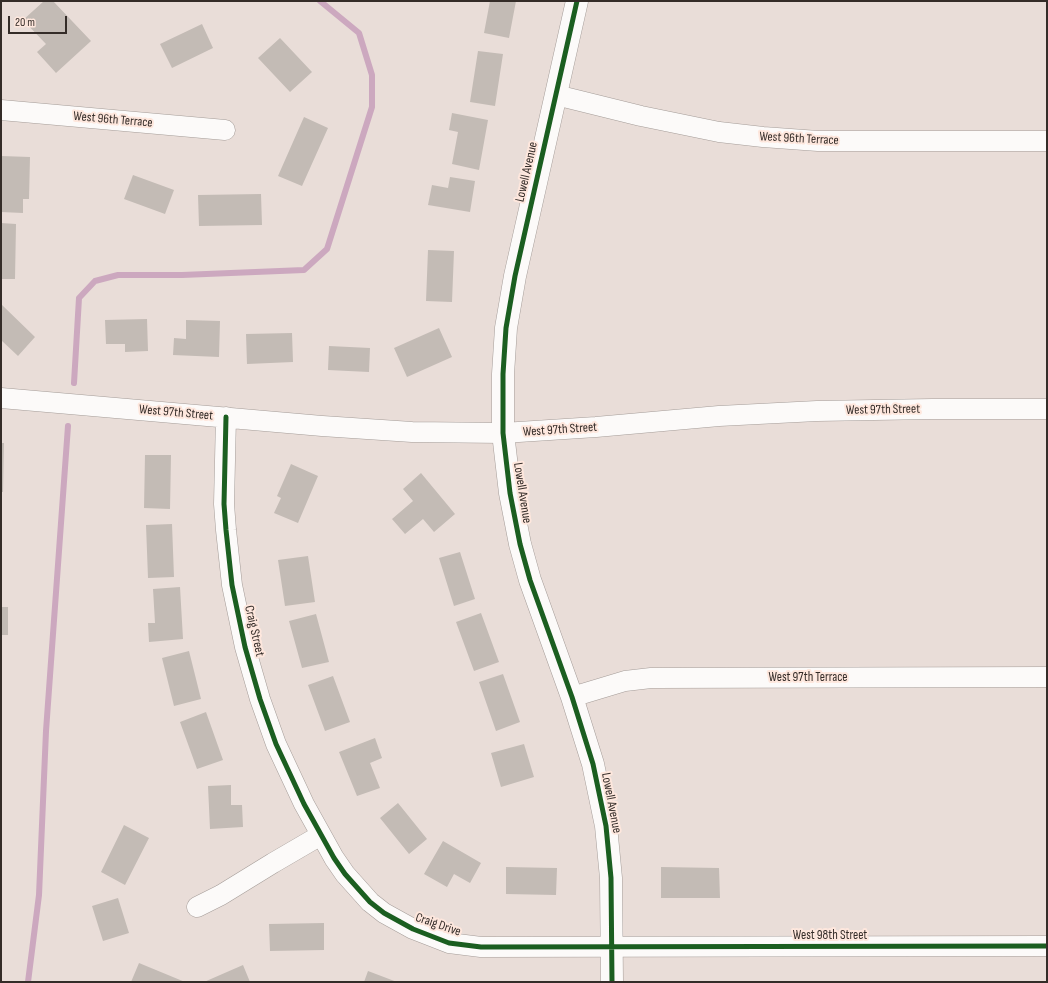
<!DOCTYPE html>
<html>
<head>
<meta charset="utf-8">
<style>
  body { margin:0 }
  #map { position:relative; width:1048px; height:983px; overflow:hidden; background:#e9ddd8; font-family:"Sofia Sans Condensed",sans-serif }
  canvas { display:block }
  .frame { position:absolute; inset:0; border:2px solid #342c28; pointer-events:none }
  .scale { position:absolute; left:8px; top:16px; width:59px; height:18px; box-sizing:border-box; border:2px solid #342c28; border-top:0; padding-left:5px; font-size:12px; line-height:14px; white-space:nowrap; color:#342c28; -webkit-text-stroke:3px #fee7dd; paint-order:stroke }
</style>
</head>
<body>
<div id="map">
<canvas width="1048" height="983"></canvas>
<div class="frame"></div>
<div class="scale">20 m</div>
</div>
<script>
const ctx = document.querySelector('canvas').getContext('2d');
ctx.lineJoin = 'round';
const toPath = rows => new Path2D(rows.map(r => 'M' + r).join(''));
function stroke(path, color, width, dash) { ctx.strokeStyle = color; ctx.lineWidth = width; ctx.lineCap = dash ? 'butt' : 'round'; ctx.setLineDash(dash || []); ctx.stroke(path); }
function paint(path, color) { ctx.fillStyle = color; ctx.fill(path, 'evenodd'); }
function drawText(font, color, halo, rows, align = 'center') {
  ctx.font = font + ' "Sofia Sans Condensed",sans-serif'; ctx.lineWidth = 4; ctx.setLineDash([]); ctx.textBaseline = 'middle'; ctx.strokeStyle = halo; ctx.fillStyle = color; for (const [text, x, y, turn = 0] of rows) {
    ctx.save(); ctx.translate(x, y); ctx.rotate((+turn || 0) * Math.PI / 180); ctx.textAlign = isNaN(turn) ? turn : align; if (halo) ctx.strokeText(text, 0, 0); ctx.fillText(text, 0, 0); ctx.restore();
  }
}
stroke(toPath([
  [74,383,79,298,95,281,118,275,182,275,304,270,327,249,372,107,372,75,359,33,320,1],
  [28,982,39,895,46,731,68,426]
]), '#cca8bf', 6);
paint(toPath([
  [44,1,53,1,91,41,56,73,37,52,46,44,23,20],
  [490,1,516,1,509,38,484,33],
  [202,24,213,48,172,68,160,44],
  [280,38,312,72,290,92,258,58],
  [478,51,503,54,495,106,470,102],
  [452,113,488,120,479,170,452,164,458,132,449,130],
  [304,117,328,128,302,186,278,176],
  [1,156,30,157,29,199,23,199,23,213,1,212],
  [133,175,174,190,165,214,124,199],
  [450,177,475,181,470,212,428,205,432,185,448,188],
  [261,194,262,225,199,226,198,195],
  [1,223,16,224,15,279,1,279],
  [428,250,454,251,452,302,426,301],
  [1,304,35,337,18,356,1,340],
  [147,319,148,351,125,352,125,344,106,344,105,320],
  [186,320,220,321,219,357,173,355,174,338,186,339],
  [439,328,452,357,407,377,394,348],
  [292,333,293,362,247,364,246,334],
  [329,346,370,348,369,372,328,370],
  [1,443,4,443,3,492,1,492],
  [145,455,171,455,170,509,144,508],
  [291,464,318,476,298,523,274,513,281,498,277,496],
  [421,473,455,514,434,532,423,519,405,534,392,519,413,501,403,489],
  [172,524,174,577,148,578,146,525],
  [460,552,475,599,454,606,439,558],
  [308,556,315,602,285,606,278,560],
  [180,587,183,639,149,642,148,623,155,623,153,589],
  [1,607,8,607,8,635,1,635],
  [481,613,499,662,474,671,456,622],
  [316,614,329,662,302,668,289,621],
  [189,651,201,699,174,706,162,658],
  [503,674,520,722,496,731,479,682],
  [333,676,350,722,325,731,308,685],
  [206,712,223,760,197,769,180,722],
  [375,738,382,758,370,763,380,788,357,796,339,752],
  [524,744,534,777,501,787,491,753],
  [231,785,231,805,242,805,243,827,210,829,208,786],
  [398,803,427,839,409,854,380,818],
  [124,825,149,838,125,885,101,872],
  [443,841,481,863,470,883,454,874,447,887,424,874],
  [506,867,557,868,556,895,506,894],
  [661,867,719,868,720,898,661,898],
  [118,898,129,933,103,941,92,906],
  [324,923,324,950,270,951,269,924],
  [139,963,185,982,131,982],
  [243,965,250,982,204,982],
  [368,971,397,982,364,982]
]), '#c3bbb5');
const street = toPath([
  [556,95,641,116,719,132,763,137,818,141,1047,141],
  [1,110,225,130],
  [1,398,322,426,412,432,503,433,596,427,719,416,817,411,932,409,1047,409],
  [226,417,224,504,226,530,232,585,245,647,260,699,276,744,304,804,334,858,345,874,370,902,384,913,413,929,449,943,481,947,1047,946],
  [572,697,625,681,651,678,1047,677],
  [197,907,221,895,273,863,321,835]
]);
const secondary = toPath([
  [577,1,515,276,506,328,503,374,503,433,510,493,520,544,530,580,572,697,593,764,606,826,611,878,612,982]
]);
stroke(street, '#a49c98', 21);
stroke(secondary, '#a49c98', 23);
stroke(street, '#fcfaf9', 20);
stroke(secondary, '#fcfaf9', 22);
stroke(toPath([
  [577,1,515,276,506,328,503,374,503,433,510,493,520,544,530,580,572,697,593,764,606,826,611,878,612,982],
  [226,417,224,504,226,530,232,585,245,647,260,699,276,744,304,804,334,858,345,874,370,902,384,913,413,929,449,943,481,947,1047,946]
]), '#1b5e20', 5);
drawText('13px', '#342c28', '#fee7dd', [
  ["West 96th Terrace",113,120,5],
  ["West 96th Terrace",799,139,3],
  ["Lowell Avenue",527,172,-77],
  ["West 97th Street",883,410,-1],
  ["West 97th Street",176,413,5],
  ["West 97th Street",560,430,-4],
  ["Lowell Avenue",522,493,81],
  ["Craig Street",254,631,77],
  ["West 97th Terrace",808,678],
  ["Lowell Avenue",611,803,79],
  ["Craig Drive",438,925,19],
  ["West 98th Street",830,936]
]);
</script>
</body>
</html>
